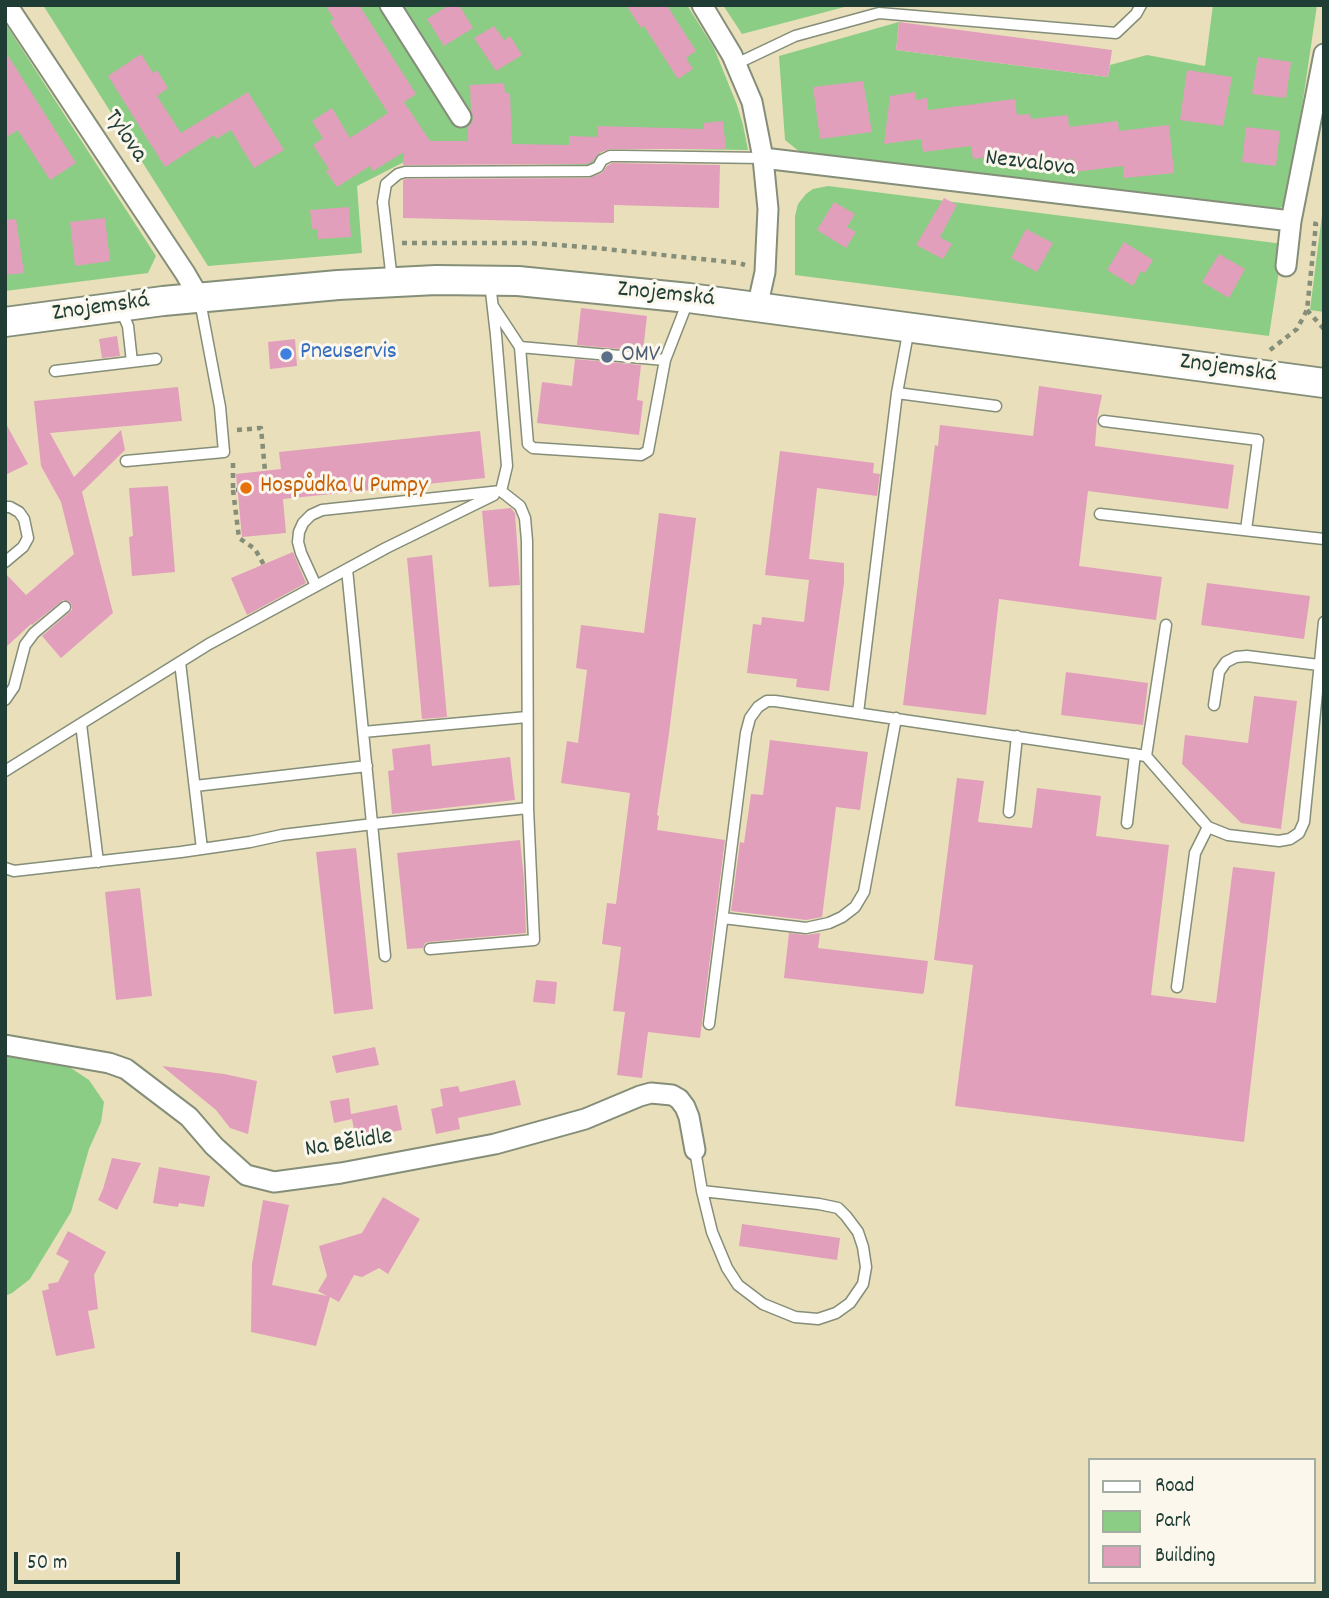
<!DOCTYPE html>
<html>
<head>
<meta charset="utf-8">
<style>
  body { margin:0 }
  #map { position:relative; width:1329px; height:1598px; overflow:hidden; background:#e9dfbb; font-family:Dekko,sans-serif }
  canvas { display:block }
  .frame { position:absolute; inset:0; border:7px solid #1f3d34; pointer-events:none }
  .legend { position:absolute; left:1088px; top:1458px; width:228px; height:126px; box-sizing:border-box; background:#fbf7ec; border:2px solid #a3ada2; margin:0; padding:9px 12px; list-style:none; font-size:21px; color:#1f3d34 }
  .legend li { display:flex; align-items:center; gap:14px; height:35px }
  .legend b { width:35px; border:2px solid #a3ada2 }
  .scale { position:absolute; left:14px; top:1552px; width:166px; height:32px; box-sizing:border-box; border:4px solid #1f3d34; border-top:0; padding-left:9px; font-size:21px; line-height:24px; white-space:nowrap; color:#1f3d34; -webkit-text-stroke:5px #fbf7ec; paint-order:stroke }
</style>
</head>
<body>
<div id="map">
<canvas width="1329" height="1598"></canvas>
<div class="frame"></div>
<ul class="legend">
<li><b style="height:9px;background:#fff"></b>Road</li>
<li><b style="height:19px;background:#8bcd85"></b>Park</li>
<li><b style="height:19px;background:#e29fbb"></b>Building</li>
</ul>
<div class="scale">50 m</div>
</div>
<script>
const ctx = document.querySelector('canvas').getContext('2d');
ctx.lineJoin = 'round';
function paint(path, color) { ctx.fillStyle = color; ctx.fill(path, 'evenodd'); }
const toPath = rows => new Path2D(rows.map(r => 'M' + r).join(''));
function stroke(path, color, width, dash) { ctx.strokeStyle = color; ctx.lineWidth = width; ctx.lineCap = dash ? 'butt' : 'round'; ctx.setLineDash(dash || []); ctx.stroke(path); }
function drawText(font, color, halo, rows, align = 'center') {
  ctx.font = font + ' Dekko,sans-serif'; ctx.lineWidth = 6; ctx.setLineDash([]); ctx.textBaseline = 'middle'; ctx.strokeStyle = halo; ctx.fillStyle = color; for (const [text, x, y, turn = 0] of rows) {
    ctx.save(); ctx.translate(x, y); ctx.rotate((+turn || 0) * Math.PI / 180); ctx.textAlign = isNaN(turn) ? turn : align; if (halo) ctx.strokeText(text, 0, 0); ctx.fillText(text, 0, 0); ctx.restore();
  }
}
paint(toPath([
  [43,5,379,5,454,121,471,120,398,5,687,5,714,48,737,105,743,125,748,150,603,148,594,165,404,162,357,186,362,253,208,266],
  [723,5,852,5,742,34],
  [1213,5,1317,5,1288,202,1274,213,800,152,785,140,779,56,899,22,896,50,1108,77,1110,65,1147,55,1205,66],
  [5,23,156,256,148,273,5,291],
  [828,186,1283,244,1269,336,795,275,795,216,798,204,806,194,813,189],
  [1324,199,1324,312,1310,310],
  [5,1056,68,1066,89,1080,104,1102,101,1122,89,1149,71,1212,30,1279,12,1293,5,1296]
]), '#8bcd85');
paint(toPath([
  [325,5,359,5,416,94,404,102,430,141,468,141,468,127,472,123,473,117,471,110,470,85,504,83,505,93,510,93,512,144,569,145,569,136,598,137,598,126,704,129,704,123,723,121,726,149,610,149,599,153,593,161,587,164,403,165,404,152,373,171,370,166,337,187,326,171,329,169,313,145,323,138,312,121,332,108,350,138,388,113,330,22,334,19],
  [449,5,459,5,473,28,444,46,427,19],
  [626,5,670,5,668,7,696,51,686,58,693,69,678,79,644,26,641,28],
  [899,22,1112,50,1108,77,896,50],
  [494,26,504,40,510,36,522,55,496,71,474,38],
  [5,51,76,163,50,180,18,130,5,138],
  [141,54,153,73,157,70,168,88,157,96,181,133,248,92,284,150,254,168,231,130,216,139,214,135,165,167,108,76],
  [1258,57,1291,62,1286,98,1252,94],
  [1187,70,1232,77,1223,126,1180,120],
  [863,81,872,132,820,139,813,87],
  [915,92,916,100,927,98,928,110,1015,99,1017,115,1030,114,1031,119,1068,115,1069,127,1118,121,1119,131,1169,125,1174,173,1124,178,1123,166,1074,172,1073,159,1023,165,1021,153,973,159,971,146,923,152,921,139,884,144,890,96],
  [1246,127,1280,131,1276,166,1242,162],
  [612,163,720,165,719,208,614,205,614,223,403,218,403,180,406,179,589,178,602,173,607,166],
  [944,198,957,205,940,237,952,244,943,259,916,245],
  [834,202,855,214,847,227,856,232,846,248,817,230],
  [349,207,351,237,318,239,317,229,312,229,310,210],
  [105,218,110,261,75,266,70,222],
  [16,219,24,273,5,275,5,220],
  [1026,229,1053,243,1037,272,1011,258],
  [1124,242,1153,260,1145,273,1141,271,1133,286,1107,270],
  [1219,254,1245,269,1229,298,1202,282],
  [581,308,647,316,643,351,577,345],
  [117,336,120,356,102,358,99,339],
  [295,339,297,366,270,369,268,342],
  [575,359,641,365,637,400,643,401,639,435,537,423,542,382,572,386],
  [1039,386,1102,395,1097,419,1095,446,1234,465,1228,509,1088,491,1079,566,1162,577,1156,620,999,599,986,715,903,705,935,445,938,446,940,425,1033,436],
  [178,387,182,421,50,433,74,477,121,430,125,450,82,492,113,613,61,658,42,636,72,610,72,606,70,602,63,600,32,625,31,624,5,648,5,573,26,595,74,554,61,502,41,466,34,401],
  [5,422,28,464,5,475],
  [480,431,485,478,283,499,286,533,242,537,236,474,281,469,279,452],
  [780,451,874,463,873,473,880,474,877,496,817,488,809,559,844,563,844,583,829,691,796,687,797,679,747,673,753,624,761,625,762,617,804,622,809,580,765,575],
  [168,486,175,572,132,576,129,537,133,536,129,488],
  [511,508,515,513,520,585,489,587,482,511],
  [659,513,696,518,668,741,657,815,659,816,657,830,725,840,700,1038,648,1032,642,1078,617,1075,625,1012,613,1011,621,947,602,944,607,903,616,904,630,793,561,783,567,741,578,743,587,670,576,668,581,625,644,633],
  [293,552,306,583,247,615,231,578],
  [432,555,447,717,422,719,407,558],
  [1207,583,1310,596,1304,639,1201,625],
  [1066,672,1148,683,1143,725,1061,715],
  [1254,696,1297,701,1281,829,1241,823,1182,764,1185,735,1248,743],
  [770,740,868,752,860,810,836,807,822,917,806,920,731,911,740,842,744,843,751,794,763,795],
  [430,744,432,766,510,757,515,800,392,814,388,771,394,770,392,749],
  [957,778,984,781,978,822,1032,828,1037,788,1101,796,1096,836,1169,845,1151,995,1216,1003,1233,867,1275,872,1244,1142,955,1106,973,965,934,960],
  [520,840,524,879,526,933,429,942,425,943,423,948,407,949,397,853],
  [356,848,373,1009,334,1014,316,852],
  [140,888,152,996,116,1000,105,892],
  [789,933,806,935,820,933,818,948,928,961,924,992,923,994,784,978],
  [536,980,557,982,555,1004,533,1002],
  [375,1047,379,1065,336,1073,332,1056],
  [162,1066,224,1074,257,1081,248,1134,230,1128,216,1110],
  [515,1080,521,1105,458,1118,460,1129,436,1134,431,1109,443,1106,440,1089,458,1086,460,1092],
  [349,1098,351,1114,397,1105,402,1130,356,1139,352,1119,334,1123,330,1101],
  [112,1158,141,1163,117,1210,98,1200,103,1189],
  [159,1167,210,1176,204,1207,179,1203,178,1207,153,1203],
  [383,1197,420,1219,388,1274,379,1268,362,1277,354,1275,339,1302,330,1297,316,1346,251,1332,252,1264,263,1200,289,1205,272,1285,327,1296,318,1291,327,1276,319,1246,362,1233],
  [742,1224,840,1238,837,1260,739,1246],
  [68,1231,106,1252,94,1275,98,1309,88,1311,95,1348,56,1356,42,1291,49,1289,48,1284,58,1282,69,1261,56,1254]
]), '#e29fbb');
const service = toPath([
  [736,64,795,36,879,13,1116,33,1136,14,1141,5],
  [392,281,383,202,386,184,398,174,405,172,589,171,598,167,602,160,610,156,623,156,763,158],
  [490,283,496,335,507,466,501,491],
  [493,306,520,347,665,360,688,301],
  [120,308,128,326,132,362],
  [520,347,528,444,533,448,641,455,648,451,665,360],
  [55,371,156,359],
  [897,393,996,406],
  [1104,421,1258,440,1246,530],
  [126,461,224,452,220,407,200,301],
  [5,507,10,507,19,512,24,519,28,538,23,547,5,562],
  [1100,514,1324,539],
  [347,569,385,956],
  [316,586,301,553,298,542,299,532,303,523,311,515,322,510,501,491,520,506,525,518,527,541,528,808,534,940,430,949],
  [180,662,202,849],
  [5,700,14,687,25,645,34,633,65,607],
  [1214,705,1219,672,1226,662,1236,657,1247,656,1319,665],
  [858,713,897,393,909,328],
  [81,724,98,862],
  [363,732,527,717],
  [1146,756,1208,827,1228,835,1279,841,1290,839,1299,833,1304,822,1324,622],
  [5,771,209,644,386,548,494,495],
  [195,786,367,766],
  [1009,812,1017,736],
  [1127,823,1135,754],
  [5,868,14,871,181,852,250,842,282,835,373,824,528,808],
  [723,918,806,928,829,923,842,917,855,907,864,892,896,718],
  [1177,987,1195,853,1208,827],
  [709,1024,746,733,750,718,758,707,767,701,775,701,1146,756,1166,625],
  [695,1150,702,1191,712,1232,727,1268,738,1285,763,1304,795,1317,818,1319,836,1313,850,1303,863,1284,866,1267,863,1247,858,1232,846,1216,838,1208,819,1204,702,1191]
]);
const minor = toPath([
  [7,5,185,273,199,297],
  [390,5,461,117],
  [702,5,732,55,752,102,763,158,768,209,765,272,757,308],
  [763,158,1291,221],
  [1286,266,1291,221,1324,54],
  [5,1045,109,1063,126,1069,189,1117,214,1146,246,1175,274,1182,341,1173,495,1144,585,1119,640,1096,651,1093,672,1095,679,1099,685,1107,689,1117,695,1150]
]);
const secondary = toPath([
  [5,322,163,301,338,285,436,280,518,281,689,298,1324,383]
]);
stroke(service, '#848e78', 13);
stroke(minor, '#848e78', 23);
stroke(secondary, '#848e78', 32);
stroke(toPath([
  [402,243,532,243,596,248,739,263,745,265],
  [1307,310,1324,329],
  [1270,350,1297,329,1307,310,1316,224,1310,223],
  [237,430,261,428,265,471],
  [233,463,233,490,237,490],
  [233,490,239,538,255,549,264,565]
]), '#848e78', 4.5, [5, 5]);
stroke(service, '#fff', 10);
stroke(minor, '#fff', 19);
stroke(secondary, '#fff', 28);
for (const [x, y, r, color] of [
  [286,354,7,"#3f7fe0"],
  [607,357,7,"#5c6f8a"],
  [246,488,7,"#e8710a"]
]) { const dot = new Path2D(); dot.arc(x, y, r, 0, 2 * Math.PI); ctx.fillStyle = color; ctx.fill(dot); stroke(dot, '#fbf7ec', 2.5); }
drawText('24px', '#1f3d34', '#fbf7ec', [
  ["Tylova",124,137,56],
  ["Nezvalova",1030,165,7],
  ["Znojemská",666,296,6],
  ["Znojemská",101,309,-8],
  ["Znojemská",1228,370,8],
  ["Na Bělidle",349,1145,-9]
]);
drawText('24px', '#366cbe', '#fbf7ec', [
  ["Pneuservis",300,354]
], 'left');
drawText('24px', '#4e5e75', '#fbf7ec', [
  ["OMV",621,357]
], 'left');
drawText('24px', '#c56008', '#fbf7ec', [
  ["Hospůdka U Pumpy",260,488]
], 'left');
</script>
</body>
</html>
